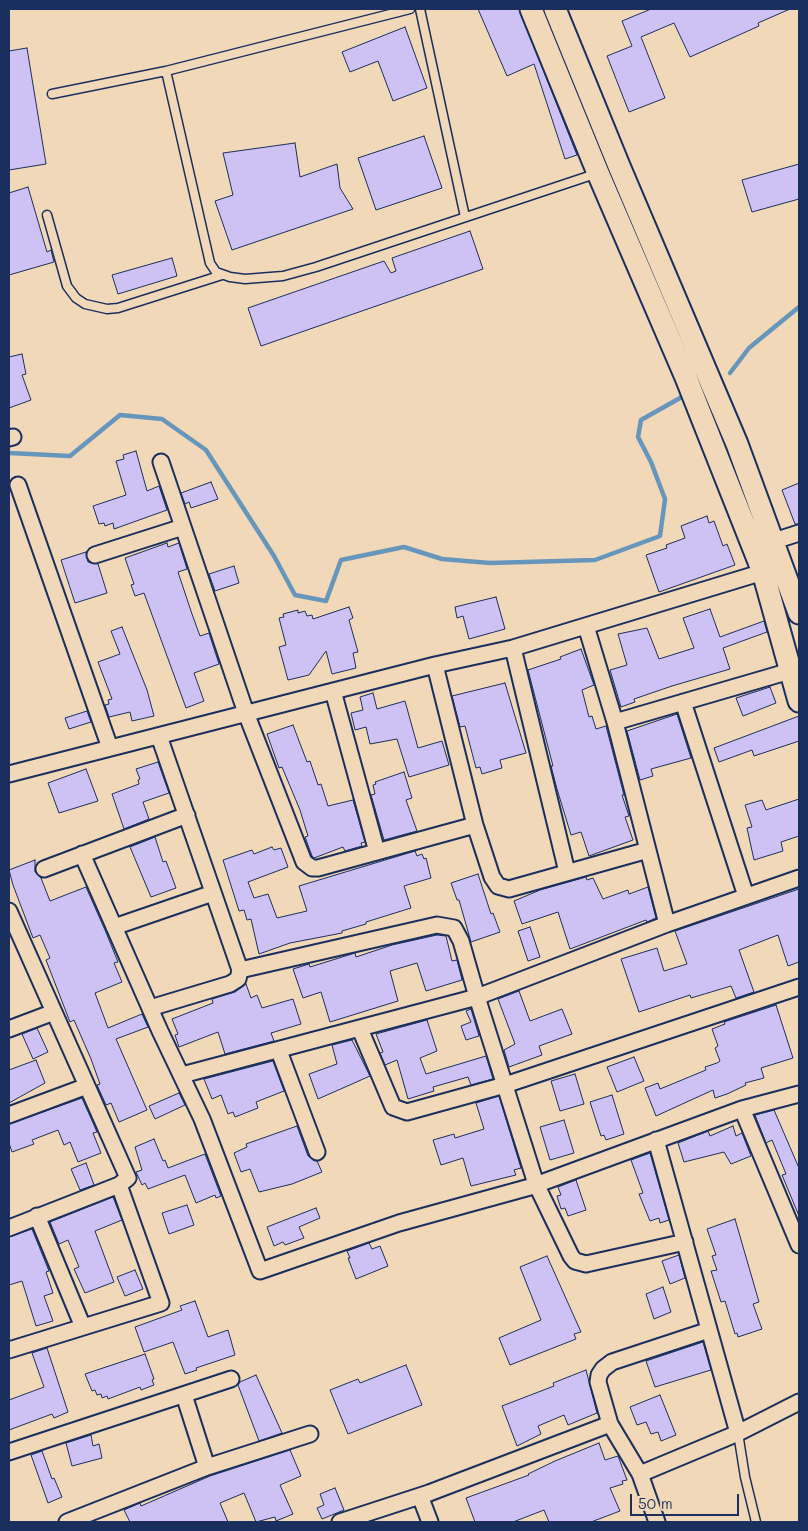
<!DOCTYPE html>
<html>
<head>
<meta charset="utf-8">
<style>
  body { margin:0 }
  #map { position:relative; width:808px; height:1531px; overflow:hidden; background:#f0d8b8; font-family:Mali,sans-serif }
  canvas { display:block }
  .frame { position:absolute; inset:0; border:10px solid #1b2f5e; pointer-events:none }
  .scale { position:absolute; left:630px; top:1494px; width:109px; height:22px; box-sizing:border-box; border:2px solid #1b2f5e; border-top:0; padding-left:6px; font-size:15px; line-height:18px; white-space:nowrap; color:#1b2f5e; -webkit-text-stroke:4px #f0d8b8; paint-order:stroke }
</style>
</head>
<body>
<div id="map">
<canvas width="808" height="1531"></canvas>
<div class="frame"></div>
<div class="scale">50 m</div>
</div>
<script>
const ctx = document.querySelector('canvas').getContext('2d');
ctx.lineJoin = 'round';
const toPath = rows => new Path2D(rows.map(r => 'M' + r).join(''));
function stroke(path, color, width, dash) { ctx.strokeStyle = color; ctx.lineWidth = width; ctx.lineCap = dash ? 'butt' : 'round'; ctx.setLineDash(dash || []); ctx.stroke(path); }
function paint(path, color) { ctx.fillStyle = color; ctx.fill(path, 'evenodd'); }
stroke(toPath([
  [730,373,749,348,799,307],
  [9,453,70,456,120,415,162,419,206,450,274,556,295,595,326,601,341,560,404,547,442,559,490,563,595,560,660,536,665,499,651,462,638,437,641,420,680,398,685,393]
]), '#6796bc', 4.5);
const building = toPath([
  [478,9,519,9,577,155,565,159,534,64,507,76,478,9],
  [651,9,790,9,758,23,759,26,690,57,674,23,641,37,665,98,629,112,607,56,632,46,622,21,651,9],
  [405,27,427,88,393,101,378,61,350,72,342,52,405,27],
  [27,48,46,164,9,170,9,51,27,48],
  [424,136,442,188,376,210,358,158,424,136],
  [295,143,300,177,337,164,340,188,353,209,232,250,215,201,233,195,223,153,295,143],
  [799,164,799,199,752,212,742,180,799,164],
  [28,187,47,252,51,250,54,262,9,275,9,193,28,187],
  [470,231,483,269,261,346,248,308,384,261,391,273,396,271,392,258,470,231],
  [172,258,177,276,118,294,112,275,172,258],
  [22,354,26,374,22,375,31,400,9,408,9,357,22,354],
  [136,451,147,491,159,486,167,510,114,529,113,523,105,526,104,523,99,524,93,506,126,495,116,461,124,459,123,455,136,451],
  [211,482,218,499,191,508,189,502,185,504,181,493,211,482],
  [799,483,799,524,795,524,782,490,799,483],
  [707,516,709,523,714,521,723,546,727,544,735,565,659,592,646,555,667,548,666,545,685,538,681,526,707,516],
  [167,543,168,547,179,543,187,569,178,572,192,614,200,636,209,633,219,664,194,673,204,701,186,708,144,593,135,596,131,585,134,584,125,558,167,543],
  [86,552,88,562,98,564,107,593,75,603,61,560,86,552],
  [234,566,239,583,215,591,209,574,234,566],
  [496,597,505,629,469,639,463,616,457,618,455,607,496,597],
  [349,607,353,618,349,620,358,652,353,653,356,668,332,674,326,651,309,675,288,680,279,647,286,645,279,618,284,617,283,614,298,610,298,613,305,611,307,616,312,615,313,619,349,607],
  [710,609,720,637,764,621,767,632,723,648,730,669,672,686,634,699,635,702,621,707,610,670,627,665,618,634,647,628,659,659,694,648,683,618,710,609],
  [122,627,147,690,154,716,132,721,130,712,109,717,105,705,109,704,108,700,112,699,98,662,120,654,111,631,122,627],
  [581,649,594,685,582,690,589,717,592,716,596,729,606,726,624,795,622,795,629,816,625,817,633,840,589,856,581,832,571,835,557,789,551,766,553,766,528,670,561,659,560,657,581,649],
  [505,683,526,753,500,760,502,768,482,774,480,767,476,768,465,726,460,727,452,696,505,683],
  [770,687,776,703,743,716,736,698,770,687],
  [373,693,377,709,405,701,418,748,442,741,449,765,409,777,397,739,370,744,366,727,355,730,351,713,363,710,360,697,373,693],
  [87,711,91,722,69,729,65,718,87,711],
  [677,714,691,758,651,769,653,776,640,780,627,731,677,714],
  [799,716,799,741,754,756,752,750,719,762,714,748,799,716],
  [293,725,307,762,310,761,318,785,321,784,328,806,353,800,365,842,361,843,362,846,345,851,343,847,314,858,312,856,305,837,308,836,300,810,282,767,279,768,267,734,293,725],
  [158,762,169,793,143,802,149,819,124,829,112,794,139,784,138,780,140,779,136,769,158,762],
  [86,769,98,801,59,813,48,783,86,769],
  [404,772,412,798,406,800,417,831,384,840,371,795,375,794,373,785,376,784,375,782,404,772],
  [799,799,799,836,781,842,783,851,754,860,747,828,752,827,745,805,762,800,766,810,799,799],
  [155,837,163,862,166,861,176,888,151,897,130,847,155,837],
  [272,847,274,850,281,848,288,867,248,882,254,898,268,894,277,918,307,911,299,886,415,851,417,856,422,854,424,859,426,858,431,878,404,886,411,908,366,922,366,924,342,931,342,933,290,943,259,954,251,919,247,920,244,910,239,911,223,860,252,850,254,854,272,847],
  [35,860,35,872,41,878,50,901,86,887,105,930,118,962,114,963,122,982,95,993,108,1028,142,1014,148,1027,116,1039,147,1110,119,1122,111,1103,106,1105,97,1085,100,1084,91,1059,74,1020,70,1022,46,960,50,958,40,935,33,938,13,885,9,870,35,860],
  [478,874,491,914,493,913,500,932,471,942,459,900,457,900,451,883,478,874],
  [586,877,587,880,593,878,603,899,628,890,629,894,648,887,656,918,647,922,646,920,570,949,558,912,522,924,514,901,540,890,586,877],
  [799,889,799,962,788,966,778,935,739,950,754,992,736,998,731,986,691,998,690,995,639,1012,621,959,657,948,664,971,687,964,675,931,799,889],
  [530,927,540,957,528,961,518,931,530,927],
  [437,935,446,936,452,961,457,960,462,980,426,991,417,963,390,971,398,1001,330,1022,321,992,303,998,293,969,309,964,310,967,355,953,356,957,392,945,437,935],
  [246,984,251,998,257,995,262,1008,293,999,301,1024,271,1033,274,1041,225,1054,218,1032,179,1047,175,1035,178,1034,172,1019,213,1003,212,999,235,992,246,984],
  [519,991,530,1021,562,1009,572,1034,539,1046,542,1055,509,1067,504,1050,515,1044,498,999,519,991],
  [776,1005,793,1058,761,1068,764,1078,745,1083,746,1085,727,1094,715,1098,713,1090,656,1116,645,1088,658,1083,660,1089,706,1070,705,1067,717,1063,720,1061,715,1048,718,1046,712,1029,725,1024,724,1022,776,1005],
  [471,1009,479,1036,466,1040,461,1026,471,1022,466,1011,471,1009],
  [427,1020,437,1051,420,1058,426,1074,486,1056,493,1079,471,1085,468,1077,433,1087,434,1091,408,1099,397,1060,385,1065,380,1053,383,1052,376,1034,427,1020],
  [37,1028,48,1052,33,1059,22,1034,37,1028],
  [352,1040,370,1076,318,1099,309,1074,337,1064,332,1045,352,1040],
  [634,1057,644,1081,617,1092,607,1067,634,1057],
  [36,1060,45,1083,9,1103,9,1070,36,1060],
  [273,1061,284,1091,256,1102,258,1108,235,1117,233,1112,228,1114,221,1095,212,1099,204,1079,273,1061],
  [575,1074,584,1104,560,1111,551,1081,575,1074],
  [179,1093,185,1105,155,1119,149,1106,179,1093],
  [612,1095,624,1134,606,1140,604,1135,601,1136,590,1102,612,1095],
  [499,1096,521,1168,514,1170,516,1175,471,1186,463,1158,441,1165,433,1140,454,1134,455,1138,484,1129,476,1103,499,1096],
  [82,1098,97,1132,93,1133,101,1153,78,1162,70,1142,64,1145,58,1130,32,1140,34,1144,12,1152,9,1143,9,1124,82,1098],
  [774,1110,799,1168,799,1216,782,1175,786,1174,772,1140,766,1143,755,1115,774,1110],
  [564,1120,574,1153,550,1160,540,1127,564,1120],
  [297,1126,308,1156,317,1161,322,1172,292,1184,259,1192,250,1169,241,1172,234,1153,247,1147,246,1144,297,1126],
  [733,1126,736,1136,742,1133,751,1156,731,1164,724,1152,684,1162,678,1143,708,1131,710,1136,733,1126],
  [154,1139,163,1161,165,1160,168,1168,205,1154,221,1196,216,1198,215,1195,196,1203,185,1175,148,1189,145,1183,142,1185,136,1172,142,1170,135,1147,154,1139],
  [650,1153,669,1220,660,1223,659,1218,650,1221,639,1194,643,1193,631,1160,650,1153],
  [86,1163,94,1185,80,1190,71,1169,86,1163],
  [576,1180,586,1210,568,1216,565,1208,561,1209,557,1196,561,1195,558,1187,576,1180],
  [113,1197,122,1220,95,1231,114,1282,85,1293,74,1269,79,1267,68,1240,59,1244,50,1222,113,1197],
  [187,1205,194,1225,169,1234,162,1213,187,1205],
  [316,1208,320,1218,299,1227,304,1238,285,1245,283,1242,274,1246,267,1227,316,1208],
  [735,1219,759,1302,753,1304,762,1329,738,1337,737,1333,735,1334,725,1301,721,1302,711,1271,717,1270,712,1256,716,1255,707,1229,735,1219],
  [32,1229,49,1271,46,1272,53,1293,44,1296,53,1321,36,1326,22,1281,9,1285,9,1237,32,1229],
  [369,1243,372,1249,380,1246,388,1266,356,1279,348,1258,350,1258,347,1251,369,1243],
  [679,1255,685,1278,670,1284,662,1261,679,1255],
  [547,1256,581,1332,574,1334,576,1339,510,1365,499,1338,541,1320,520,1267,547,1256],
  [135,1270,143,1289,125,1296,117,1277,135,1270],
  [663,1287,671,1312,654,1319,646,1294,663,1287],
  [195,1301,208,1337,228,1330,235,1355,196,1368,197,1370,185,1374,173,1342,144,1352,135,1327,182,1310,180,1306,195,1301],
  [703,1342,711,1370,655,1387,646,1361,703,1342],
  [47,1348,68,1412,54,1418,52,1414,9,1430,9,1400,44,1387,32,1353,47,1348],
  [145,1354,154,1379,152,1380,154,1385,141,1390,140,1387,108,1399,107,1396,102,1398,101,1394,97,1395,95,1390,92,1391,85,1374,145,1354],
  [406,1365,422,1405,348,1434,330,1390,358,1379,360,1383,406,1365],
  [586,1370,597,1413,568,1425,564,1415,538,1426,541,1434,517,1446,502,1406,554,1386,553,1383,586,1370],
  [256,1375,282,1433,259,1441,238,1385,240,1382,256,1375],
  [660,1395,676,1435,661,1441,658,1432,651,1434,646,1422,637,1425,630,1407,660,1395],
  [91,1435,93,1446,99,1444,102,1458,72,1466,66,1443,91,1435],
  [599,1443,605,1460,618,1456,627,1480,622,1481,623,1484,610,1488,620,1511,591,1522,549,1522,544,1510,513,1522,475,1522,466,1498,529,1475,528,1474,555,1461,599,1443],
  [290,1450,301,1476,280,1485,293,1514,276,1521,275,1517,256,1522,244,1493,220,1503,228,1522,130,1522,124,1510,140,1503,141,1506,210,1476,290,1450],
  [42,1451,52,1479,54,1478,62,1497,48,1503,31,1455,42,1451],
  [335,1488,344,1510,322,1519,317,1508,324,1505,320,1494,335,1488]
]);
paint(building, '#cec1f3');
stroke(building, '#1b2f5e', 1);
const lane = toPath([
  [420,9,465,217],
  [166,71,210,263,216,272,230,277,245,279,283,276,316,267,598,173],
  [52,94,166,71,410,9],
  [47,215,67,286,76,298,85,304,107,309,118,308,222,275],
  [738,1433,745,1477,756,1522]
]);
const street = toPath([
  [9,438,13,437],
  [161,462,246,713,304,862,312,868,318,868,475,825],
  [18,485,110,748],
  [774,541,799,533],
  [95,555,183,527],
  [586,626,615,722,667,924],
  [513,648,567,872],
  [435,665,475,825,492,877,498,886,509,889,648,850],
  [333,691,377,852],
  [683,702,746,896],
  [615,722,790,671],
  [9,774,435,665,513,648,763,572],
  [82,854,160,1031,202,1119,260,1271,399,1223,530,1187,742,1109,799,1094],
  [44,869,187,815],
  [9,911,128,1178,119,1185,9,1228],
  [114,927,213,893],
  [240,970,437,925,454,928,461,941,477,997,536,1184,571,1256,575,1261,586,1264,685,1242],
  [150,1008,230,984,238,979,240,970,159,736],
  [9,1029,54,1012],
  [360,1029,393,1107,407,1112,505,1085,799,987],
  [279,1051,317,1152],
  [182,1075,477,997,667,924,799,878],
  [742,1109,799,1245],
  [9,1115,87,1086],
  [656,1140,738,1433],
  [37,1216,83,1327],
  [9,1350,161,1303,119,1185],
  [184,1395,207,1467],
  [610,1424,598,1382,599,1375,603,1369,612,1362,709,1330],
  [9,1452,231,1379],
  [420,1496,430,1522],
  [67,1522,207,1467,310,1434],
  [340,1522,429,1493,610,1424,640,1474],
  [657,1522,640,1474,738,1433,799,1402]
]);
const secondary = toPath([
  [531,9,598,173,685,375,763,572,799,701],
  [555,9,619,166,737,444,799,613]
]);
stroke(lane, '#1b2f5e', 11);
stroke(street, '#1b2f5e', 19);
stroke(secondary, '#1b2f5e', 25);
stroke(lane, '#f0d8b8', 8);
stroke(street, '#f0d8b8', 15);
stroke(secondary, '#f0d8b8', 21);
</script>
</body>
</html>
